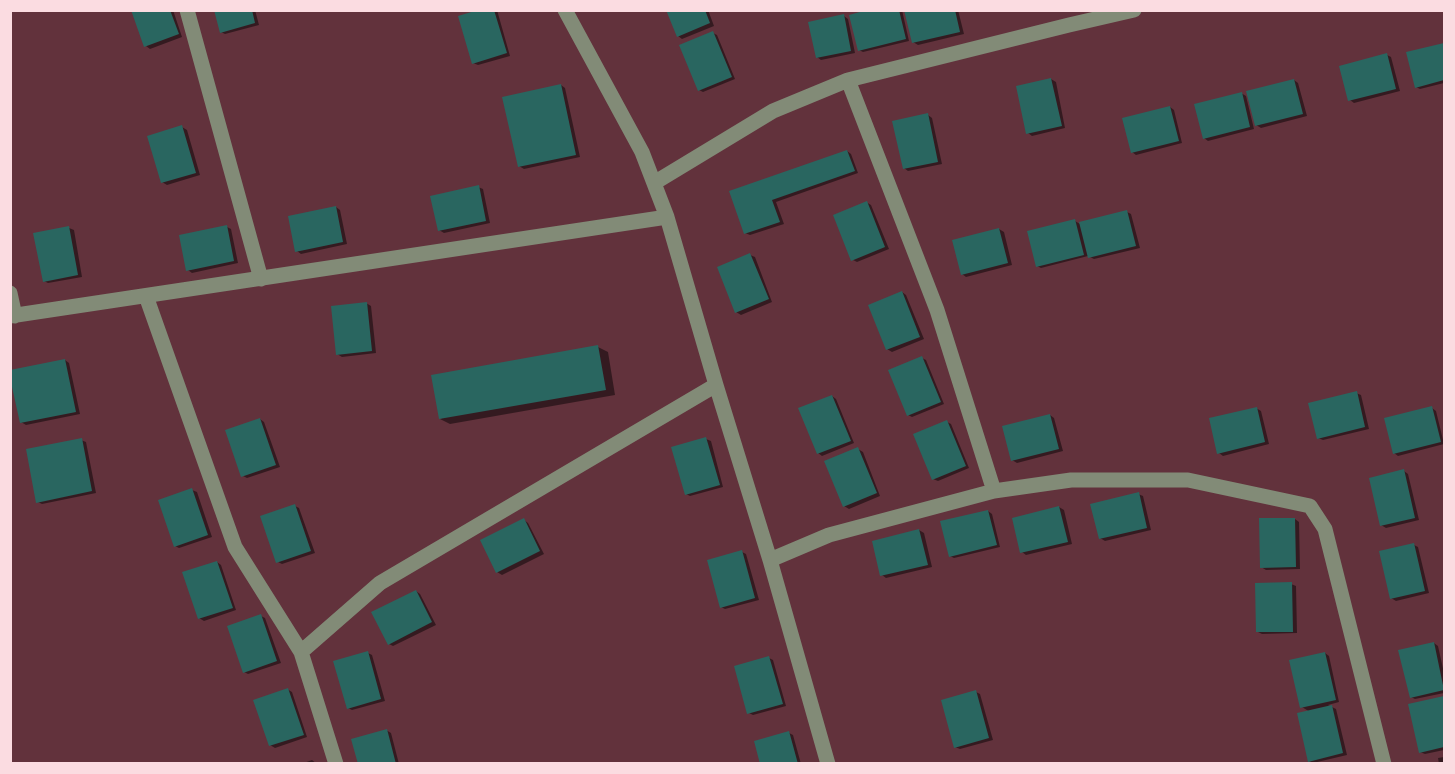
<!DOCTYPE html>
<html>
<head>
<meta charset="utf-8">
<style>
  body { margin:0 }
  #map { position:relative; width:1455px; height:774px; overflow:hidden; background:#62323c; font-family:"Open Sans",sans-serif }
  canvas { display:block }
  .frame { position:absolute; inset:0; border:12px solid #fbdce1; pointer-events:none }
</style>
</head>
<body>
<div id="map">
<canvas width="1455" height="774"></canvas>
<div class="frame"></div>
</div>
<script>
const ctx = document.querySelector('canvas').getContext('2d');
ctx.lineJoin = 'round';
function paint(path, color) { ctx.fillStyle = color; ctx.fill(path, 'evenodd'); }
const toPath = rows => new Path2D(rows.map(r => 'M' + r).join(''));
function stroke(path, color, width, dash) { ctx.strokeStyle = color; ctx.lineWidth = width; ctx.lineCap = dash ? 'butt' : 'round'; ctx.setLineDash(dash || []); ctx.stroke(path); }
paint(toPath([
  [133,10,173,10,182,37,150,49,146,46],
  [215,10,255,10,259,25,225,34,221,32],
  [483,10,497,10,510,56,478,65,473,63],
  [668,10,708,10,714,26,682,39,678,36],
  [874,10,902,10,909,41,863,52,859,50],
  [906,10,958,10,964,34,918,45,913,42],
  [844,16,848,19,855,53,821,60,817,57],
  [713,33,717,35,735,79,703,92,699,90],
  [1444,44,1444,83,1420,89,1416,87,1407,53],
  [1387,55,1391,57,1400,91,1354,103,1350,100],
  [1051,79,1056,82,1065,128,1032,136,1028,133],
  [1294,80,1298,83,1307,116,1261,128,1256,125],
  [561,85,565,88,580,157,524,169,519,166],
  [1241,93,1246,96,1254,129,1208,141,1204,138],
  [1170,107,1174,110,1182,143,1136,155,1132,152],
  [928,115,932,118,942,164,908,171,904,168],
  [182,127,187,130,200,175,167,185,162,182],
  [847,151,851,154,858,173,776,202,784,224,750,235,745,233,731,192],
  [478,187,483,189,490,223,444,233,439,230],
  [866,202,871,205,889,249,857,262,853,260],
  [336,207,340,210,347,244,301,254,297,251],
  [1127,212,1131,214,1140,248,1094,259,1088,256,1041,268,1037,266,1075,221,1080,224],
  [227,227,231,229,238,263,192,273,188,270],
  [69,228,74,230,82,277,48,283,44,281],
  [999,229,1004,232,1012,265,966,277,962,274],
  [750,255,755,257,772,302,741,315,736,312],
  [902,292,906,295,924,339,892,352,887,349],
  [366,303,371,306,376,353,342,357,337,354],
  [598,347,608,352,615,395,450,424,440,419],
  [922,358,926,360,944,404,912,417,908,415],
  [65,360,69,363,80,414,26,425,21,422],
  [1356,393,1361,395,1369,429,1323,440,1318,438],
  [832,396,836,399,854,443,822,456,818,453],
  [1256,408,1261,411,1269,444,1223,456,1219,453],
  [1432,408,1436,411,1444,444,1398,456,1394,453],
  [1050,415,1054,418,1063,451,1017,463,1012,460],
  [260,419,264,422,280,467,247,478,243,476],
  [947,422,951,424,969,468,938,481,933,479],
  [706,439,711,441,723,487,690,496,686,494],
  [81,440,86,442,96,493,42,504,38,502],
  [858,449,863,452,880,496,849,509,844,506],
  [1404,471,1408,474,1419,520,1386,528,1381,525],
  [192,490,197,492,212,537,179,548,175,546],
  [1138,494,1143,496,1151,530,1105,541,1100,538],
  [295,506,299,508,315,553,282,564,278,562],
  [1059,507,1064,510,1072,544,1026,555,1022,552],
  [988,511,992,514,1000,547,954,558,950,556],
  [1295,519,1299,522,1300,569,1266,570,1261,567],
  [524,520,528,523,544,554,502,575,497,572],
  [919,530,924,533,932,567,886,578,882,575],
  [1414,545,1418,547,1429,593,1396,601,1391,598],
  [742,552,746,554,759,600,725,609,721,607],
  [217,562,221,565,236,610,204,621,199,618],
  [1291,584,1296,586,1297,633,1262,634,1258,632],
  [416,591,420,594,436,625,393,646,389,644],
  [261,616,265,618,281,663,248,674,244,672],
  [1434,643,1438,646,1444,673,1444,693,1415,699,1411,697],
  [368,653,372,655,385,701,352,710,348,708],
  [1325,653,1329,656,1339,702,1328,705,1336,709,1347,755,1313,763,1309,761,1310,712,1302,707],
  [769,658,773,660,786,706,753,715,749,713],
  [287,689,292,692,307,737,275,748,270,745],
  [976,692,980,694,993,740,960,749,955,747],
  [1443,698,1444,698,1444,750,1425,754,1420,752],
  [386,730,391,733,399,764,360,764],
  [789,733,793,735,801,764,762,764],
  [1444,757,1444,764,1439,764,1438,758],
  [312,760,317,764,301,764]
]), '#0007');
paint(toPath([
  [131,10,170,10,179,34,144,47],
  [214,10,252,10,255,23,220,33],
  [478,10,494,10,507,53,472,64,458,16],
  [666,10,705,10,710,23,677,37],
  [867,10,899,10,906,39,858,51,849,15],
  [904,10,955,10,960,32,912,43],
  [844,14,851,51,816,58,808,22],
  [713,31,732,77,698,91,679,45],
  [1444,43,1444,80,1415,88,1406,52],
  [1387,53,1396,89,1348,101,1339,66],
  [1051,78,1062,126,1026,134,1016,86],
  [1294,79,1303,114,1255,126,1246,91],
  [561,84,576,155,518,167,502,97],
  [1242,92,1250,127,1203,139,1194,104],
  [1170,106,1179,141,1131,153,1122,118],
  [928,113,938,162,903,169,892,121],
  [182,125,196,173,161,183,147,136],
  [847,150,855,171,772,200,780,222,744,234,729,191],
  [479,185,486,221,438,231,430,196],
  [867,201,885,247,851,261,833,215],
  [336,206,343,242,295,252,288,216],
  [1127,210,1136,246,1088,258,1079,222],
  [1075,219,1084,255,1036,267,1027,231],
  [227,225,234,261,186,271,179,235],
  [69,226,78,275,43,282,33,233],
  [999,228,1008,263,961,275,952,240],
  [750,253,769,299,735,313,717,267],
  [902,291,920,337,886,350,868,305],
  [367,302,372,351,336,355,331,306],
  [598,345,606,390,439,419,431,375],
  [922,356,941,402,907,416,888,370],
  [65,359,76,412,20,423,10,378,10,370],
  [1357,391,1365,427,1317,439,1308,403],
  [832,395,851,441,817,454,798,408],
  [1432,406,1441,442,1393,454,1384,418],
  [1257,407,1265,442,1217,454,1209,418],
  [1050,414,1059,449,1011,461,1002,426],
  [260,418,276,465,241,477,225,430],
  [947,420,966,466,932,480,913,434],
  [706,437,720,485,685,495,671,447],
  [82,438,92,491,36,503,26,449],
  [858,447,877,493,843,507,824,461],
  [1404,469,1415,518,1380,526,1369,478],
  [192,488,208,535,174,547,158,500],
  [1139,492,1147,528,1099,539,1090,504],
  [295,504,311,551,276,563,260,516],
  [1059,506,1068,542,1020,553,1012,518],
  [988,510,997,545,949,557,940,521],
  [524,518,540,551,496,573,480,540],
  [1259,518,1295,518,1296,567,1260,568],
  [919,529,928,565,880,576,872,541],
  [1414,543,1425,591,1390,599,1379,551],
  [742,550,755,598,720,608,707,560],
  [217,561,233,608,198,619,182,572],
  [1292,582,1293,632,1256,632,1255,583],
  [416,590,432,622,388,645,371,612],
  [261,614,277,661,243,673,227,626],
  [1434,642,1444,690,1410,698,1398,650],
  [368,651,381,699,347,709,333,661],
  [1325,652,1336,700,1300,708,1289,660],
  [769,656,783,704,747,714,734,666],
  [288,688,304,735,269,746,253,700],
  [976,690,989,738,954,748,941,700],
  [1444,696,1444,747,1419,753,1408,704],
  [1332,705,1343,753,1308,762,1297,713],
  [387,729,396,764,358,764,351,739],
  [789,731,798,764,760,764,754,741]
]), '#296660');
stroke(toPath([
  [187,10,261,279],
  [565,10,642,152,667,217,716,385,770,560,828,764],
  [848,80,937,310,994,491],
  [654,183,773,111,848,80,1069,25,1134,10],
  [10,293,15,316],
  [146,296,235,547,301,652,336,764],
  [10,316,667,217],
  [770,560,829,535,994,491,1071,480,1188,480,1310,506,1325,529,1384,764],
  [301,652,380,583,716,385]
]), '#828b77', 15);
</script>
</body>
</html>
